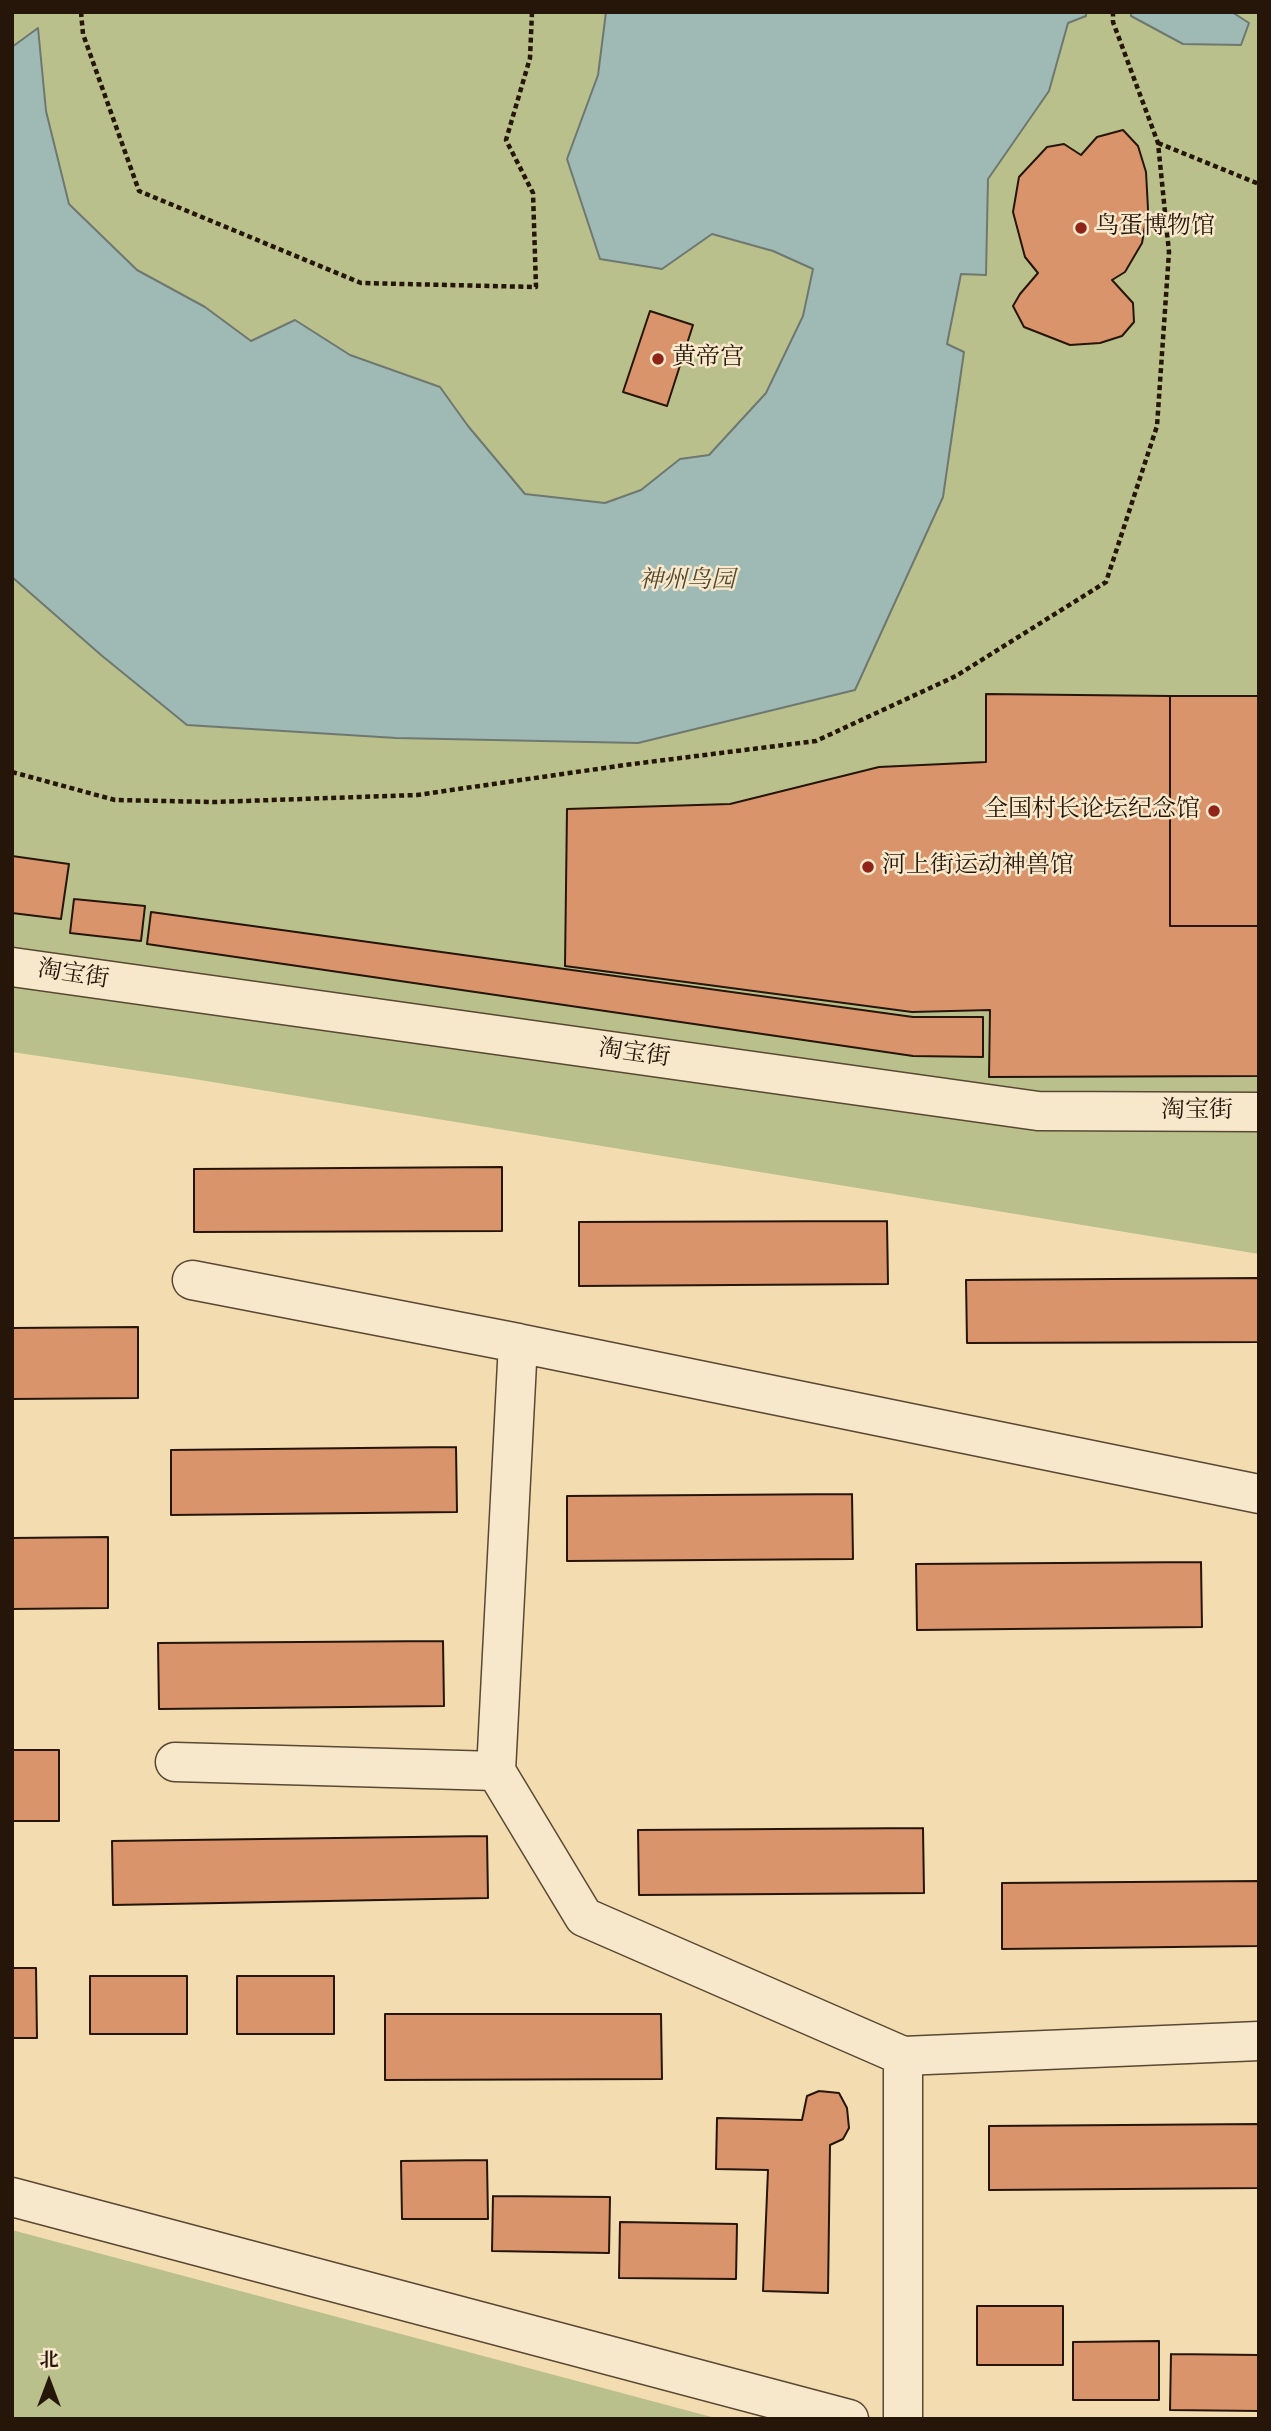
<!DOCTYPE html>
<html>
<head>
<meta charset="utf-8">
<style>
  body { margin:0 }
  #map { position:relative; width:1271px; height:2431px; overflow:hidden; background:#f2dcb0; font-family:"IM FELL English","Noto Serif SC",serif }
  canvas { display:block }
  .frame { position:absolute; inset:0; border:14px solid #261609; pointer-events:none }
  .north { position:absolute; left:14px; top:2347px; width:70px; height:70px; -webkit-text-stroke:5px #f7e8cc; paint-order:stroke; rotate:0deg; font-size:19px; font-weight:700; line-height:28px; text-align:center; color:#261609 }
  .north::after { content:''; display:block; margin:auto; width:24px; height:32px; background:#261609; clip-path:polygon(50% 0,100% 100%,50% 72%,0 100%) }
</style>
</head>
<body>
<div id="map">
<canvas width="1271" height="2431"></canvas>
<div class="frame"></div>
<div class="north">北</div>
</div>
<script>
const ctx = document.querySelector('canvas').getContext('2d');
ctx.lineJoin = 'round';
function paint(path, color) { ctx.fillStyle = color; ctx.fill(path, 'evenodd'); }
const toPath = rows => new Path2D(rows.map(r => 'M' + r).join(''));
function stroke(path, color, width, dash) { ctx.strokeStyle = color; ctx.lineWidth = width; ctx.lineCap = dash ? 'butt' : 'round'; ctx.setLineDash(dash || []); ctx.stroke(path); }
function drawText(font, color, halo, rows, align = 'center') {
  ctx.font = font + ' "IM FELL English","Noto Serif SC",serif'; ctx.lineWidth = 5; ctx.setLineDash([]); ctx.textBaseline = 'middle'; ctx.strokeStyle = halo; ctx.fillStyle = color; for (const [text, x, y, turn = 0] of rows) {
    ctx.save(); ctx.translate(x, y); ctx.rotate((+turn || 0) * Math.PI / 180); ctx.textAlign = isNaN(turn) ? turn : align; if (halo) ctx.strokeText(text, 0, 0); ctx.fillText(text, 0, 0); ctx.restore();
  }
}
paint(toPath([
  [12,12,1259,12,1259,1254,194,1079,12,1052],
  [12,2230,719,2419,12,2419]
]), '#bac08b');
const water = toPath([
  [606,12,1086,12,1086,16,1068,23,1049,91,988,179,986,275,961,274,947,344,964,352,943,497,855,690,638,743,396,738,187,725,101,655,12,577,12,47,38,28,46,111,69,204,137,270,205,307,251,341,295,320,350,355,440,387,468,426,525,494,605,503,641,490,680,459,709,455,766,393,803,316,813,269,773,251,712,234,662,269,600,259,567,159,598,75,606,12],
  [1131,12,1232,12,1249,23,1241,45,1183,44,1131,16,1131,12]
]);
paint(water, '#9fb9b5');
stroke(water, '#6f7870', 2);
const building = toPath([
  [1123,130,1138,146,1146,172,1148,209,1142,243,1125,272,1112,280,1133,303,1134,322,1122,336,1100,343,1070,345,1024,327,1013,306,1020,294,1038,273,1025,257,1013,212,1019,177,1047,147,1064,144,1081,155,1097,137,1123,130],
  [650,311,693,325,667,406,623,392,650,311],
  [986,694,1170,696,1170,926,1259,926,1259,1076,989,1077,990,1010,912,1012,565,966,567,809,730,804,879,767,986,762,986,694],
  [1170,696,1259,696,1259,926,1170,926,1170,696],
  [12,856,69,864,61,919,12,913,12,856],
  [74,899,145,906,141,941,70,933,74,899],
  [151,912,913,1017,983,1017,983,1057,913,1056,147,944,151,912],
  [502,1167,502,1231,194,1232,194,1169,502,1167],
  [887,1221,888,1284,579,1286,579,1222,887,1221],
  [1259,1278,1259,1342,967,1343,966,1280,1259,1278],
  [138,1327,138,1398,12,1399,12,1328,138,1327],
  [456,1447,457,1512,171,1515,171,1450,456,1447],
  [852,1494,853,1559,567,1561,567,1496,852,1494],
  [108,1537,108,1608,12,1609,12,1538,108,1537],
  [1201,1562,1202,1627,917,1630,916,1564,1201,1562],
  [443,1641,444,1706,159,1709,158,1643,443,1641],
  [12,1750,59,1750,59,1821,12,1821,12,1750],
  [923,1828,924,1893,639,1895,638,1830,923,1828],
  [487,1836,488,1898,113,1905,112,1841,487,1836],
  [1259,1881,1259,1946,1002,1949,1002,1883,1259,1881],
  [12,1968,36,1968,37,2038,12,2038,12,1968],
  [90,1976,187,1976,187,2034,90,2034,90,1976],
  [237,1976,334,1976,334,2034,237,2034,237,1976],
  [385,2014,661,2014,662,2079,385,2080,385,2014],
  [819,2091,839,2093,847,2108,849,2128,843,2139,830,2145,828,2293,763,2291,768,2170,716,2169,717,2118,802,2120,807,2096,819,2091],
  [1259,2124,1259,2188,989,2190,989,2126,1259,2124],
  [487,2160,488,2219,402,2219,401,2161,487,2160],
  [493,2196,610,2197,609,2253,492,2251,493,2196],
  [620,2222,737,2224,736,2279,619,2278,620,2222],
  [977,2306,1063,2306,1063,2365,977,2365,977,2306],
  [1159,2341,1159,2400,1073,2400,1073,2342,1159,2341],
  [1171,2354,1259,2355,1259,2411,1170,2410,1171,2354]
]);
paint(building, '#d9946b');
stroke(building, '#261609', 2);
const minor = toPath([
  [12,967,1038,1111,1259,1112],
  [192,1280,518,1343],
  [1259,1494,518,1343,496,1771,584,1917,903,2056,1259,2041],
  [175,1762,496,1771],
  [903,2056,903,2419],
  [12,2197,849,2419]
]);
stroke(minor, '#594833', 41);
stroke(toPath([
  [81,12,83,34,139,191,361,283,536,287,533,193,506,140,530,58,532,12],
  [1158,143,1259,184],
  [12,772,115,800,214,802,417,795,625,765,816,741,956,676,1106,582,1157,426,1169,252,1158,143,1113,22,1113,12]
]), '#261609', 4.5, [5, 3.5]);
stroke(minor, '#f7e8cc', 38);
for (const [x, y, r, color] of [
  [1081,228,7,"#8f2418"],
  [658,359,7,"#8f2418"],
  [1214,811,7,"#8f2418"],
  [868,867,7,"#8f2418"]
]) { const dot = new Path2D(); dot.arc(x, y, r, 0, 2 * Math.PI); ctx.fillStyle = color; ctx.fill(dot); stroke(dot, '#f7e8cc', 2.5); }
drawText('24px', '#261609', '#f7e8cc', [
  ["鸟蛋博物馆",1095,228],
  ["黄帝宫",672,359],
  ["全国村长论坛纪念馆",1200,811,"right"],
  ["河上街运动神兽馆",882,867]
], 'left');
drawText('italic 24px', '#524930', '#f7e8cc', [
  ["神州鸟园",687,582]
]);
drawText('24px', '#261609', '#f7e8cc', [
  ["淘宝街",73,976,9],
  ["淘宝街",634,1055,8],
  ["淘宝街",1197,1112]
]);
</script>
</body>
</html>
